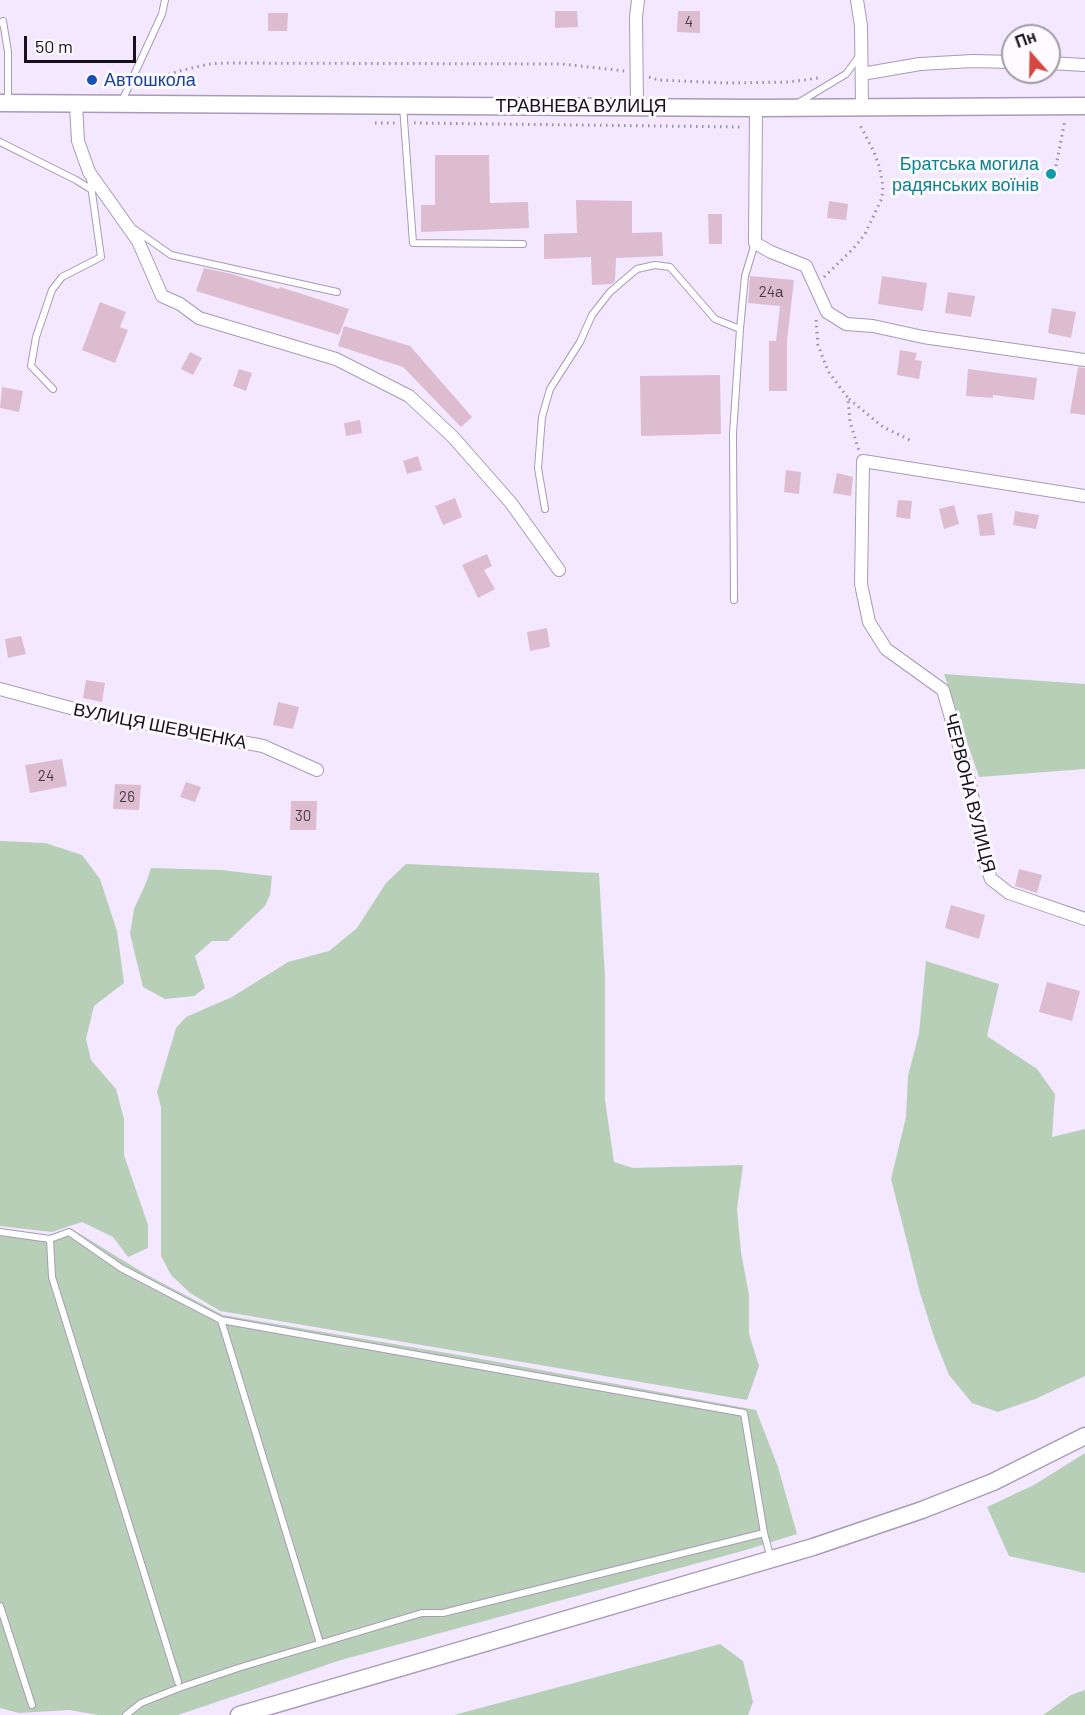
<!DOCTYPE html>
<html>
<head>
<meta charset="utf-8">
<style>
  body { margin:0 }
  #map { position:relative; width:1085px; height:1715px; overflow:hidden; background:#f3e8ff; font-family:Barlow,sans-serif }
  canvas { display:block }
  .north { position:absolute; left:1001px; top:24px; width:60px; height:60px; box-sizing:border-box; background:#fcf9ff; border:2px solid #a09ca3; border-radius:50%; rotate:340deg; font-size:16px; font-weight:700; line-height:24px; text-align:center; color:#16111a }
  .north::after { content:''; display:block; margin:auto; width:21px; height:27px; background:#d64740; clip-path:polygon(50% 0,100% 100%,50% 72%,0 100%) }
  .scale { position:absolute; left:24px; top:36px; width:112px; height:27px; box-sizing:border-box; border:3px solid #16111a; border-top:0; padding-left:8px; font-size:18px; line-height:21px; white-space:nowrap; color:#16111a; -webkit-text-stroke:4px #fcf9ff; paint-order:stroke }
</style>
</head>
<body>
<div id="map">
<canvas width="1085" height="1715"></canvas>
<div class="north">Пн</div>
<div class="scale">50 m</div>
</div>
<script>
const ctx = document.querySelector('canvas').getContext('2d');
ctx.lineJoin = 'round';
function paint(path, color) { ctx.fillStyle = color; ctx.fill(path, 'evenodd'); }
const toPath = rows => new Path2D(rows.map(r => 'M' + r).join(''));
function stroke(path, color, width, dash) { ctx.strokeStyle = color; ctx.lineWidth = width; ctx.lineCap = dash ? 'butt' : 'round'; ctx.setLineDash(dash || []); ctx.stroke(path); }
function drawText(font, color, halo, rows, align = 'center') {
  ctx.font = font + ' Barlow,sans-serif'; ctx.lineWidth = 6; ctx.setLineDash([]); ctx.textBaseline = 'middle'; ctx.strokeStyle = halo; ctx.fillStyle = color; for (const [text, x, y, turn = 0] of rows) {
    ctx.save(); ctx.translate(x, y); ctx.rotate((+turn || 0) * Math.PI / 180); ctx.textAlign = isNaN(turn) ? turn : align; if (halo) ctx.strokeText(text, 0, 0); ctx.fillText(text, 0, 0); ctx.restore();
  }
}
paint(toPath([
  [944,674,1085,684,1085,769,979,777],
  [0,841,45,843,82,855,100,879,117,931,124,983,94,1006,86,1039,91,1060,116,1089,124,1119,124,1155,148,1225,148,1248,128,1257,113,1237,82,1222,52,1232,0,1226],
  [406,864,599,873,605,978,605,1100,614,1162,633,1168,743,1165,737,1209,741,1252,749,1295,749,1334,759,1366,747,1400,220,1311,190,1293,171,1275,161,1256,161,1107,157,1092,176,1028,186,1017,232,997,288,962,329,951,357,928,386,883],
  [151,868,221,870,272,876,270,895,265,906,228,941,212,941,195,956,205,988,194,996,165,999,143,987,130,934,134,909,146,883],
  [926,961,999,984,987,1036,1037,1069,1055,1094,1052,1137,1085,1129,1085,1376,1035,1399,998,1412,972,1403,949,1375,935,1340,920,1293,891,1179,906,1117,908,1076,919,1033],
  [72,1229,147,1275,223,1315,476,1358,756,1410,778,1467,797,1534,746,1550,341,1660,178,1715,98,1715,69,1710,19,1713,0,1708,0,1230,45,1236],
  [1085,1453,1085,1573,1009,1556,987,1507,1034,1485],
  [720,1644,743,1661,753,1702,748,1715,454,1715],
  [1085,1690,1085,1715,1043,1715,1071,1695]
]), '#b7cfb6');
paint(toPath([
  [555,11,577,11,578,27,555,28],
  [678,11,700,11,700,33,677,32],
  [268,13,288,13,287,31,268,31],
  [435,155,489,155,490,203,528,202,529,228,421,232,421,205,435,205],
  [576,200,632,201,632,233,662,232,663,256,616,258,615,281,611,284,592,285,591,257,544,259,544,234,577,233],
  [829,201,848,204,846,220,827,218],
  [708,214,722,214,722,244,709,244],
  [204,268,232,274,279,289,280,287,349,309,339,335,196,291],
  [750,276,794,280,787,341,787,391,769,391,769,341,776,341,780,306,748,303],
  [882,276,927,283,923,311,878,304],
  [948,292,975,296,971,317,945,313],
  [100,302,126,312,120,327,128,330,115,363,82,350],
  [1052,308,1076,312,1071,338,1048,333],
  [344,326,410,346,472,417,461,427,403,367,338,346],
  [900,350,917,353,915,360,922,361,919,379,897,375],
  [190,352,202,358,193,375,181,369],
  [1078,367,1085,368,1085,415,1070,413],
  [239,369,252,373,246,391,233,386],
  [968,369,1037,378,1034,400,993,395,993,398,966,396],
  [720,375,721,434,641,436,640,376],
  [2,387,23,391,19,412,0,408],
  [360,420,362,433,346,436,344,423],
  [418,456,422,470,407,474,403,461],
  [786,470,801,472,799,494,784,492],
  [837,473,853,477,851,496,833,493],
  [455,498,462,517,443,525,435,506],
  [898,500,912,501,910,519,896,517],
  [954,505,959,524,944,529,939,509],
  [1015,511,1039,515,1036,529,1013,525],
  [992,513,995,535,980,536,977,515],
  [487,554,492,566,484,570,495,589,478,598,462,565],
  [547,628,550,647,530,651,527,632],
  [21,636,26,654,8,658,5,639],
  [86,680,105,683,102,702,83,698],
  [278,702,299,707,293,729,273,725],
  [62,759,67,786,30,793,25,765],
  [186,782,201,787,195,802,180,797],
  [115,784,141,785,139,810,113,809],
  [291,801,317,801,316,830,290,830],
  [1019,869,1042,875,1037,893,1015,886],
  [951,905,985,915,979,939,945,928],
  [1047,982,1080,991,1072,1021,1039,1012]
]), '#ddbcd0');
const lane = toPath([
  [0,23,3,21,8,52,8,101],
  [122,101,162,14,165,0],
  [798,103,846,74,860,55],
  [403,106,413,243,523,244],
  [0,142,76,180,92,190],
  [134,229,171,255,337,292],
  [53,389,31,366,36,337,52,290,62,277,101,257,90,178],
  [545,509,538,468,542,417,550,389,580,342,592,315,610,292,637,269,655,265,670,267,715,319,740,329],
  [734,600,733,434,740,329,745,276,755,243],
  [0,1232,50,1239,69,1232,121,1268,221,1320,744,1413,764,1533,771,1559],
  [50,1239,52,1277,178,1682],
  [221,1320,320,1643],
  [0,1606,32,1705],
  [126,1715,141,1703,179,1688,238,1668,422,1613,443,1613,764,1533]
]);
const street = toPath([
  [857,0,861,26,862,106],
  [1049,63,1085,65],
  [862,74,920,64,972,61,1013,62],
  [76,105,78,141,89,172,138,241,162,296,180,304,199,318,336,359,409,396,453,437,511,503,559,570],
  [637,107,636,17,638,0],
  [756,108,755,243,771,252,806,266,827,312,846,324,873,326,923,337,1085,360],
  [1085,496,863,461,861,584,869,622,886,649,943,690,970,784,984,859,991,879,1009,893,1085,919],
  [0,689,93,714,263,746,317,770]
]);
const secondary = toPath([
  [0,103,756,108,1085,106],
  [239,1715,813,1547,922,1510,993,1482,1085,1436]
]);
stroke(lane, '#a79bb5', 8);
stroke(street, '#a79bb5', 14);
stroke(secondary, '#a79bb5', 19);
stroke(toPath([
  [649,77,658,80,728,83,789,82,818,78],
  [140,84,179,71,209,64,225,63,562,64,625,71],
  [375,123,395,123],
  [414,123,743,127],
  [1056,166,1065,120],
  [824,277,853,249,865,234,882,198,883,185,879,166,874,152,859,123],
  [816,320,818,345,828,371,848,398,850,422,859,451],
  [849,399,883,427,912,441]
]), '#988fa0', 3, [1.5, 4.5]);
stroke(lane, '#fff', 6);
stroke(street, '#fff', 12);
stroke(secondary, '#fff', 16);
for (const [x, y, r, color] of [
  [92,80,6,"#1a4fb4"],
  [1051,174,6,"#0f9aa8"]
]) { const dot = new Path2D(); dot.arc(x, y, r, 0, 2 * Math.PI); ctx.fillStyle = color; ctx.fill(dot); stroke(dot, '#fcf9ff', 2); }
drawText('15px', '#483c48', null, [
  ["4",689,22],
  ["24а",771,292],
  ["24",46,776],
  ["26",127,797],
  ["30",303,816]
]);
drawText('18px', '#164399', '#fcf9ff', [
  ["Автошкола",104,80]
], 'left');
drawText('18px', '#16111a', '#fcf9ff', [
  ["ТРАВНЕВА ВУЛИЦЯ",581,106],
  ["ВУЛИЦЯ ШЕВЧЕНКА",160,726,11],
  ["ЧЕРВОНА ВУЛИЦЯ",970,793,76]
]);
drawText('18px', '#0d838f', '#fcf9ff', [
  ["Братська могила",1039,164],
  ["радянських воїнів",1039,185]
], 'right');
</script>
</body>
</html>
